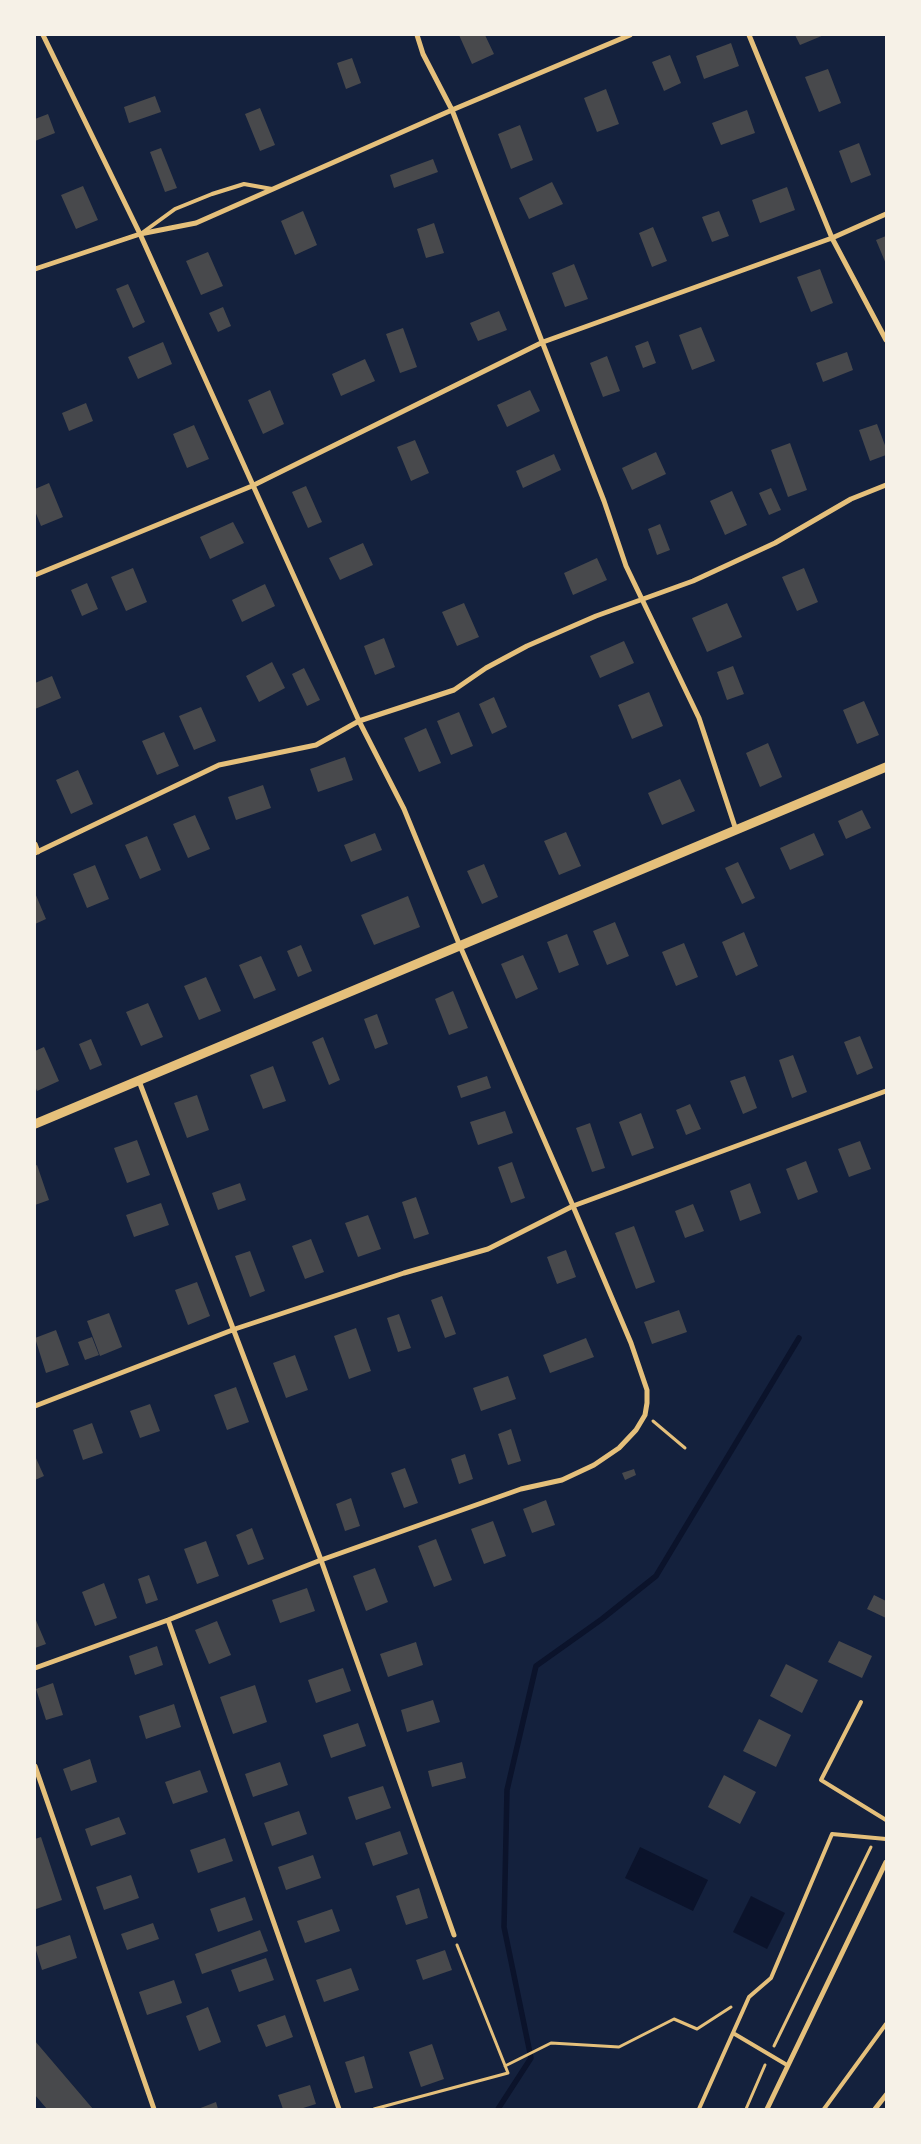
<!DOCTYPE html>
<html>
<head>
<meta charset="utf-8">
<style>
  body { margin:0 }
  #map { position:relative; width:921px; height:2144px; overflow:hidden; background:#14213d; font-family:"Golos Text",sans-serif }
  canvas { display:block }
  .frame { position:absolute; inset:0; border:36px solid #f6f1e7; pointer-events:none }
</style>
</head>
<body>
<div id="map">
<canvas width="921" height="2144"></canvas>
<div class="frame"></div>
</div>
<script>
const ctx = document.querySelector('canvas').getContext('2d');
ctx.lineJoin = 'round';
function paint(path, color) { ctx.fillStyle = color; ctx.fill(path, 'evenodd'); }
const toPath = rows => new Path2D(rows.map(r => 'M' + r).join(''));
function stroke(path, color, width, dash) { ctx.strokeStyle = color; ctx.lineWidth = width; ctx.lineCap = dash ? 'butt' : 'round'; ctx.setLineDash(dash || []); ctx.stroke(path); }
paint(toPath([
  [640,1847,708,1880,693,1911,625,1878],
  [751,1896,785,1913,767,1949,733,1932]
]), '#0b132b');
stroke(toPath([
  [498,2109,531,2058,504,1927,507,1790,536,1666,602,1619,656,1576,799,1338]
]), '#0b132b', 5.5);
paint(toPath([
  [459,35,485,35,494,54,472,64],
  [795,35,824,35,800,45],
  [731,43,739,66,704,79,696,56],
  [670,55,681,83,664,91,652,62],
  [352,58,361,83,346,89,337,63],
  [828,69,841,103,819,112,805,77],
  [606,89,619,124,597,132,584,98],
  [155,96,161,112,129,123,124,107],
  [260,108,275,145,260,151,245,114],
  [747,110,755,133,721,145,712,123],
  [48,114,55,133,35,141,35,119],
  [520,125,533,160,511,169,498,134],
  [859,143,871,175,851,183,839,151],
  [161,148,177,188,165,192,150,152],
  [433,159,438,172,394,188,390,175],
  [552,182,563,204,529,219,519,198],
  [83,186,98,220,76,229,61,195],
  [787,187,795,210,760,223,752,200],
  [303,211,317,245,295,255,281,221],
  [719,211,729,236,712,242,702,217],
  [434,223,444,253,426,258,417,229],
  [653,227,667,261,652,267,639,233],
  [886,236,886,264,876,240],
  [208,252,223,286,201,295,186,261],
  [574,264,588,299,565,307,552,273],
  [820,269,833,303,811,312,797,277],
  [128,284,145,322,133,328,116,289],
  [223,307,231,326,218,332,209,313],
  [499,311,507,330,478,341,470,323],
  [701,327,715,361,692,370,679,335],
  [403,328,417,367,400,373,386,334],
  [648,341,656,363,643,368,635,346],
  [163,342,172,364,138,379,128,357],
  [847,352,853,370,823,382,816,363],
  [607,356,620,391,603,397,590,363],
  [365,359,375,381,341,396,332,374],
  [270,390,284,424,263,434,248,400],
  [530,390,540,411,507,427,497,405],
  [86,403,93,421,69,431,62,413],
  [877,424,886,448,886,455,870,461,859,430],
  [194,425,209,459,187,468,173,434],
  [415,440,429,473,411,481,397,447],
  [790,443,807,490,788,497,771,450],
  [656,452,666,474,632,490,622,468],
  [554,454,561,470,523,488,516,471],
  [49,483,63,517,41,526,35,511,35,489],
  [306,486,322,522,308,528,292,492],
  [771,488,781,510,769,515,759,493],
  [732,491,747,525,725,535,710,501],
  [233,522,244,543,210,559,200,537],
  [660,524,670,550,657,555,648,529],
  [363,543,373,565,340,580,329,558],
  [597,558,607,580,573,595,564,573],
  [133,568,147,602,126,611,111,577],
  [804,568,818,602,797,611,782,577],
  [87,583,98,609,82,616,71,590],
  [265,584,275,606,242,622,232,600],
  [464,603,479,637,457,646,442,612],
  [727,603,742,637,707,652,692,618],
  [384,638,395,667,375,675,364,646],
  [624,641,634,663,600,678,590,656],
  [272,662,285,688,259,702,246,676],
  [733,666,744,694,727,700,717,672],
  [304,668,320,700,307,706,292,674],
  [52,676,61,698,35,709,35,683],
  [649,692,663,726,632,739,618,705],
  [494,697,507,727,492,734,479,704],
  [864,701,879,735,857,744,843,710],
  [201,707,216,741,194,750,179,716],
  [459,712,473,746,451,755,437,721],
  [426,728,441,763,419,772,404,738],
  [164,732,179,766,157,775,142,741],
  [768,743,782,777,760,787,746,753],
  [345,757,353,780,318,792,310,769],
  [78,770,93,804,71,814,56,780],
  [680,779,695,811,662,825,648,793],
  [263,785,271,808,236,820,228,797],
  [862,810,871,828,846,839,838,821],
  [195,815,210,849,188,858,173,824],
  [566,832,581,866,559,875,544,841],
  [375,833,382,850,351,862,344,845],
  [814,833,824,855,790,870,780,848],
  [147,836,161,870,140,879,125,845],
  [738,862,755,898,742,904,725,868],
  [484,864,498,897,482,904,467,871],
  [95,865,109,899,87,908,73,874],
  [35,893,46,919,35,924],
  [408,896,420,927,374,945,361,915],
  [615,922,629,956,607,965,593,931],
  [744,932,758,966,736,976,722,942],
  [567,934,579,965,559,973,547,942],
  [684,943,698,977,676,986,662,952],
  [301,945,312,971,298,977,287,951],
  [523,955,538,989,516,999,501,964],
  [261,956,276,990,254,999,239,965],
  [206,977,221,1011,199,1020,184,986],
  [453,991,468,1028,449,1035,435,999],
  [148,1003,163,1037,141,1046,126,1012],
  [377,1014,388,1044,375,1049,364,1019],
  [860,1036,873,1068,857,1075,844,1042],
  [323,1037,340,1080,329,1085,312,1042],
  [91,1039,102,1065,90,1070,79,1044],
  [44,1047,59,1081,37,1091,35,1086,35,1051],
  [793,1055,807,1092,792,1098,779,1060],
  [273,1066,286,1101,263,1109,250,1075],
  [487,1076,491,1088,461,1098,457,1086],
  [745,1076,757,1108,743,1114,730,1081],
  [197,1095,209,1130,187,1138,174,1103],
  [690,1104,701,1129,686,1135,676,1110],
  [505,1111,513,1133,478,1145,470,1122],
  [641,1113,654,1148,632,1156,619,1122],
  [590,1123,605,1168,592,1172,576,1128],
  [137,1140,150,1175,127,1183,114,1148],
  [860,1141,871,1169,849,1177,838,1149],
  [806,1161,818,1192,798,1200,786,1169],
  [512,1162,525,1198,511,1203,498,1167],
  [37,1165,49,1200,35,1205,35,1166],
  [240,1183,246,1200,218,1210,212,1193],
  [750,1183,761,1213,740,1221,730,1191],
  [416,1197,429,1234,414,1239,402,1202],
  [161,1203,169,1225,134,1237,126,1215],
  [693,1204,704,1231,685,1238,675,1211],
  [368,1215,381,1249,358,1257,345,1223],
  [634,1226,655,1282,636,1289,615,1233],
  [311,1239,324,1272,305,1279,292,1246],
  [566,1250,576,1277,557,1284,547,1257],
  [250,1251,265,1291,250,1297,235,1256],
  [197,1282,210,1316,188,1325,175,1290],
  [442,1296,456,1334,445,1338,431,1300],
  [679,1310,687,1332,652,1344,644,1322],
  [109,1313,122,1347,100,1356,87,1321],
  [399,1314,411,1348,398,1352,387,1318],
  [356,1328,371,1371,349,1379,334,1336],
  [56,1330,69,1365,46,1373,35,1338],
  [92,1337,99,1355,85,1360,78,1342],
  [586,1338,594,1357,550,1373,543,1355],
  [295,1355,308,1390,286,1398,273,1363],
  [508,1376,516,1399,481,1411,473,1388],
  [236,1387,249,1422,227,1430,214,1395],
  [150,1404,160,1431,140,1438,130,1411],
  [92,1423,103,1453,83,1460,73,1430],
  [511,1429,521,1461,508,1465,498,1434],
  [465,1454,473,1479,459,1484,451,1459],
  [35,1456,44,1476,35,1480],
  [405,1468,418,1503,404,1508,391,1473],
  [634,1469,636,1475,625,1480,622,1473],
  [351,1498,360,1526,345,1531,336,1504],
  [546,1500,555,1525,532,1533,523,1509],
  [493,1521,506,1556,484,1564,471,1529],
  [252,1528,264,1559,248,1565,236,1535],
  [436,1539,452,1580,434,1587,418,1546],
  [206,1541,219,1576,197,1584,184,1549],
  [375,1568,388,1602,366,1611,353,1576],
  [149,1575,158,1600,146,1604,138,1579],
  [104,1583,117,1618,95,1626,82,1592],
  [307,1588,315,1611,280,1623,272,1600],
  [874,1595,886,1601,886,1618,867,1609],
  [35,1618,46,1644,35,1648],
  [217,1621,231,1655,209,1664,195,1630],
  [839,1641,872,1656,862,1678,828,1662],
  [416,1642,423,1665,388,1677,380,1654],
  [157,1646,163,1665,135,1675,129,1656],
  [786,1664,818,1680,802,1713,770,1696],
  [343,1668,351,1691,316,1703,308,1680],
  [53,1683,63,1715,46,1720,36,1689],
  [255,1685,267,1722,233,1734,220,1697],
  [433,1700,440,1722,407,1732,401,1710],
  [174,1704,181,1727,146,1739,139,1716],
  [759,1719,791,1735,776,1767,743,1751],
  [358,1723,366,1746,331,1758,323,1735],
  [90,1759,97,1782,71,1791,63,1769],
  [280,1762,288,1785,253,1797,245,1774],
  [462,1762,466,1778,432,1787,428,1771],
  [200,1770,208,1792,173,1804,165,1782],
  [724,1775,756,1792,740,1824,708,1807],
  [383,1786,391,1808,356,1820,348,1797],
  [299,1811,307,1834,272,1846,264,1823],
  [119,1817,126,1834,91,1846,85,1829],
  [400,1831,408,1854,373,1866,365,1843],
  [41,1837,62,1900,36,1909,35,1839],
  [225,1838,233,1861,198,1873,190,1850],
  [313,1855,321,1878,286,1890,278,1867],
  [131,1875,139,1898,104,1910,96,1887],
  [419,1888,428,1918,406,1925,396,1896],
  [245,1897,253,1920,218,1932,210,1909],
  [332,1909,340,1931,305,1943,297,1921],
  [153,1923,159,1939,127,1950,121,1934],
  [260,1930,268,1951,202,1974,195,1954],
  [70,1935,77,1958,42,1970,35,1947],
  [445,1950,452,1970,423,1980,416,1960],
  [266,1958,274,1980,239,1992,231,1970],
  [351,1968,359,1990,324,2002,316,1980],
  [174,1980,182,2003,147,2015,139,1992],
  [208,2007,221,2042,199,2051,186,2016],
  [285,2015,293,2037,266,2047,257,2025],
  [35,2041,93,2109,47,2109,35,2095],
  [432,2044,444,2079,421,2087,409,2052],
  [364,2056,373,2088,355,2093,345,2062],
  [310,2085,316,2104,300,2109,283,2109,278,2095],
  [216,2102,218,2109,198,2109]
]), '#48494c');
stroke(toPath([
  [653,1421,685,1448],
  [774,2046,871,1847],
  [505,2066,551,2043,619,2047,674,2019,697,2029,731,2007],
  [374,2109,508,2073,457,1945],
  [746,2109,765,2065]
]), '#e5c07b', 3);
stroke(toPath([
  [142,233,175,209,212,194,244,184,272,189],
  [861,1702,821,1780,886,1820],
  [733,2033,787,2065],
  [699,2109,749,1997,771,1978,832,1834,886,1839],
  [824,2109,886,2024]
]), '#e5c07b', 4);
stroke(toPath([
  [417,35,423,54,452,110,604,501,626,566,699,718,736,830],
  [749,35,832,238,886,340],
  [35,269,140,234,196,223,452,110,630,35],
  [35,575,252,486,543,342,832,238,886,214],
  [35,844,38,852],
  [35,853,219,765,316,745,359,721,454,690,486,668,527,646,596,616,693,581,775,543,851,499,886,485],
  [139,1081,321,1560,454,1935],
  [35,1406,235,1329,404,1273,488,1249,573,1206,886,1091],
  [168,1620,339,2109],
  [35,1668,168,1620,321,1560,521,1489,562,1480,594,1465,619,1448,636,1430,645,1415,647,1403,647,1390,631,1343,573,1206,460,946,404,809,359,721,140,234,43,35],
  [35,1766,154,2109],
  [767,2109,886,1862],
  [875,2109,886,2095]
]), '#e5c07b', 5);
stroke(toPath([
  [35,1124,886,767]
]), '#e5c07b', 9);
</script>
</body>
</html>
